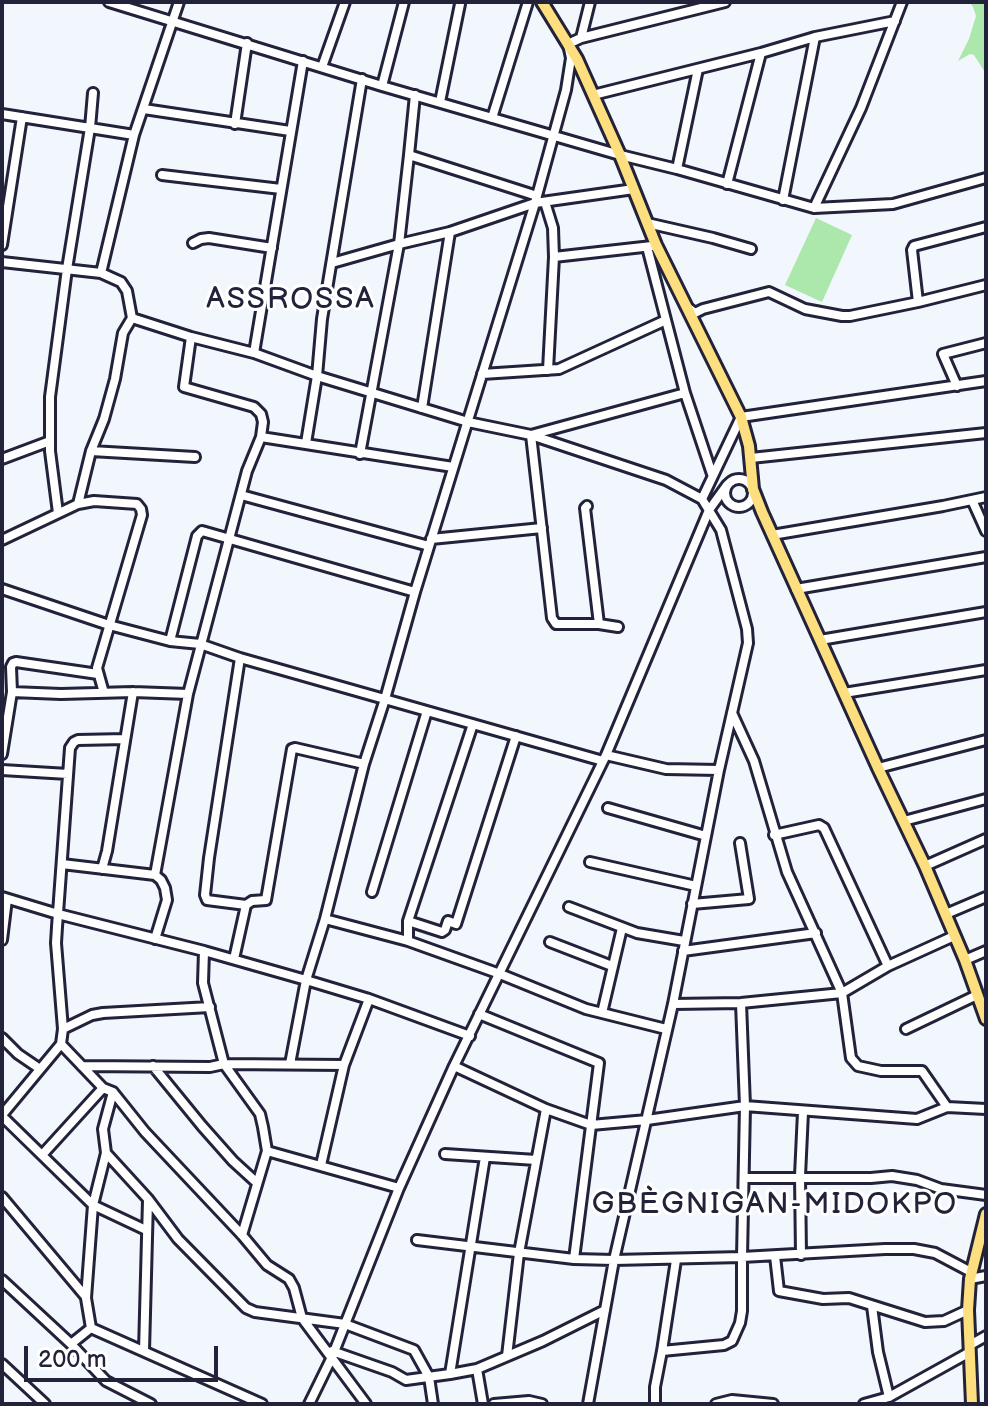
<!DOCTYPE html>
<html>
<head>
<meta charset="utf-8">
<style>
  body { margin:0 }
  #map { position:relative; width:988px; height:1406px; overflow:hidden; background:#f2f6fd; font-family:"Balsamiq Sans",sans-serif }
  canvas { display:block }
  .frame { position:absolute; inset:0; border:4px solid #22223b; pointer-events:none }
  .scale { position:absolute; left:24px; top:1346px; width:194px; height:36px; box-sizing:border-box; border:4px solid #22223b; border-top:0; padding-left:10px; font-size:24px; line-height:28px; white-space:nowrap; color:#22223b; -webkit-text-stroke:6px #fff; paint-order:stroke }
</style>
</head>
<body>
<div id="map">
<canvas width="988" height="1406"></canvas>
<div class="frame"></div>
<div class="scale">200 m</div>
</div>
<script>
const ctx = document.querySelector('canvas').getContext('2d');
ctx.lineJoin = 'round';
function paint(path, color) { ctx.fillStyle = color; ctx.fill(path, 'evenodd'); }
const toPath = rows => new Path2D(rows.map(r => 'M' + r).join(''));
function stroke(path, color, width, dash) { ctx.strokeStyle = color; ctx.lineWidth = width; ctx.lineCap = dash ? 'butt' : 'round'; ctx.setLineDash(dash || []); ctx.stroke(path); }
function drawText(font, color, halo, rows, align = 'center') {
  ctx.font = font + ' "Balsamiq Sans",sans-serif'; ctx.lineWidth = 6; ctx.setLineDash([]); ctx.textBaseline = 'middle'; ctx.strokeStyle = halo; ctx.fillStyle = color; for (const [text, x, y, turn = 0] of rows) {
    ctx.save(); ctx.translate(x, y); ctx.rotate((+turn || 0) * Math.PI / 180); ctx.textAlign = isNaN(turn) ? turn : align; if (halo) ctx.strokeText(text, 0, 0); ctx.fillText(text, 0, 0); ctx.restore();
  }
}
paint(toPath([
  [969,2,986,2,986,74,974,55,970,54,958,61,969,39,976,16,973,7],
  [816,218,852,235,822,302,785,285]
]), '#ace7ac');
const minor = toPath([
  [109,2,382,86,620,155,677,169,814,208,893,204,986,178],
  [581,38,590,2],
  [322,67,345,2],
  [382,86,404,2],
  [415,95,409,155,537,196],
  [593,95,761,53,815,37,895,21],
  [440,102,460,4],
  [144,109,290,131],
  [2,114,134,135],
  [492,118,528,2],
  [235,124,247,43],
  [409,155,399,244,450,232],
  [677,169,698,69],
  [162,175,281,189],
  [727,184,761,53],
  [634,189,535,203,566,90,571,58,568,44,581,38,725,2],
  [783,200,815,37],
  [545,202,553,228,554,257,652,246],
  [814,208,861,108,902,2],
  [647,223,713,238,751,249],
  [193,243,201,239,209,238,272,248],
  [2,245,22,117],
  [647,247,685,393,712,474],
  [2,262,101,273],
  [332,263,399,244,360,454],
  [918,302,912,250,914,246,986,227],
  [687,307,695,313,703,309,769,292,805,309,842,316,850,316,918,302,986,285],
  [132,318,191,337,254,353,317,376,468,422,531,435,666,480,702,499,721,530,747,629,748,643,719,770,673,1004,614,1260,588,1404],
  [191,337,184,387,254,407,261,414,263,422,261,437],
  [254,353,303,61],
  [548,370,554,257],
  [482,374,559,369,666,320],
  [957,386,943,354,986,343],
  [306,443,317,376,322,319,362,79],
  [91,451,195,457],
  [751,458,986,433],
  [2,459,50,441],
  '725 493a14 14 0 1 1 28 0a14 14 0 1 1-28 0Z',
  [241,495,429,546],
  [702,499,741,417,986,381],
  [972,500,986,531],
  [78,504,91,451,104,419,115,379,123,333,132,318,127,291,121,282,101,273,134,135,179,2],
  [587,506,585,508,599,624],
  [58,513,50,451,50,397,67,269,90,128,93,93],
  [772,535,943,506,986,497],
  [431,539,542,528],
  [2,540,78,504,94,501,137,504,141,509,142,515,97,668,104,693],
  [2,589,109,625,170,641,200,644,240,658,603,761],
  [796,589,986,557],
  [618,627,599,624,556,624,552,618,531,435,685,393],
  [820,640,986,612],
  [170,641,197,536,202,531,415,592],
  [240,658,209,858,205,895,207,900,246,905,252,901,266,900,292,749,295,748,364,764],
  [12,692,61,694,133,692,188,694],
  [844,693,986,670],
  [732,713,754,761,787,872,842,993,851,1058,858,1066,881,1071,922,1071,947,1107],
  [2,754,12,692,11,667,13,663,16,662,98,674],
  [606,755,666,769,719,770],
  [878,768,986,740],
  [2,770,68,774],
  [608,808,706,836],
  [904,821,986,799],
  [774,835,819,825,824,828,888,966],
  [590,862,696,886],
  [62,864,155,875,161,880,165,888,167,900,155,939],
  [925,866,986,839],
  [102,869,107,851,133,692],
  [155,875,188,694,247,471,261,437,453,467],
  [372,892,427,711],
  [2,897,58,914,204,951,306,980,369,999,470,1036],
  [692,904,749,899,740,843],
  [569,907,637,933,684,941],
  [946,914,986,897],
  [325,919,408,941,500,974,586,1009,666,1029],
  [408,921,442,932,445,930,448,921,456,924,516,736],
  [2,940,7,899],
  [408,941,408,921,473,724],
  [550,942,612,966],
  [204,951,203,983,224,1064,260,1114,263,1127,267,1151,242,1235],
  [683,951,816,933],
  [234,959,246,905],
  [965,960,986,951],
  [673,1004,741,1003,842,993,888,966,954,936],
  [602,1013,622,928],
  [479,1014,599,1063,574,1259],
  [63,1029,92,1015,103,1013,210,1007],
  [906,1029,977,995],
  [2,1038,18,1054,40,1069],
  [61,1044,103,1088,113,1092,145,1132,242,1235,267,1265,289,1279,294,1288,302,1318,366,1404],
  [290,1064,306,980,325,919,364,764,385,699,415,592,535,203,450,232,422,408],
  [82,1066,210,1067,224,1064,344,1065],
  [153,1066,202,1126,233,1161,256,1182],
  [454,1066,546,1109,591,1125,647,1120,745,1106,917,1119,947,1107,986,1109],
  [2,1115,61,1044,63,1029,56,943,57,927,70,748,74,742,78,740,125,739],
  [2,1116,93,1205,146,1230],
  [267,1151,399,1188],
  [106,1153,148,1199,178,1239,246,1308,255,1312,345,1324,414,1350,429,1377,433,1404],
  [445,1154,536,1160],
  [42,1155,103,1088],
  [321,1165,344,1065,369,999],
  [744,1178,871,1178,892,1176,917,1180,941,1189,986,1195],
  [2,1197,86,1297],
  [417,1240,574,1259,614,1260,742,1257,885,1249,914,1249,935,1253,971,1272],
  [801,1255,800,1176,803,1112],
  [775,1256,779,1291,823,1299,849,1298,925,1322,944,1321,968,1310],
  [970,1279,986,1276],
  [2,1280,71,1344,106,1381,151,1404],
  [872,1306,878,1352,889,1397],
  [91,1328,86,1298,93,1205,106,1153,103,1129,113,1092],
  [91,1328,262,1404],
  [71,1344,91,1328],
  [970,1345,986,1336],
  [144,1351,148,1200],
  [332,1351,392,1372,406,1380,450,1374,477,1369,543,1341,605,1310],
  [662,1351,724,1345,732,1341,740,1323,742,1311,742,1257,745,1106,741,1003],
  [507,1356,519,1253,546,1109],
  [2,1364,45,1404],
  [477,1369,483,1404],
  [450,1374,485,1157],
  [309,1404,332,1357,399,1188,454,1066,606,755,709,510,727,485],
  [494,1404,529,1401,542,1404],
  [655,1404,655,1387,662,1351,676,1260],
  [716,1404,732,1400,773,1404],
  [864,1404,889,1397,970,1352]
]);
const major = toPath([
  [542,2,577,59,620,155,656,245,741,417,749,446,753,489,762,512,878,768,925,866,965,960,986,1019],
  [972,1404,968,1310,970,1279,986,1214]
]);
stroke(minor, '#22223b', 14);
stroke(major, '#22223b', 16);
stroke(minor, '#fff', 8);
stroke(major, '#fedf80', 10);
ctx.letterSpacing = '2px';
drawText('30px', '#22223b', '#fff', [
  ["ASSROSSA",291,300],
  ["GBÈGNIGAN-MIDOKPO",775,1205]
]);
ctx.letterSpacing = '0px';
</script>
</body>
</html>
